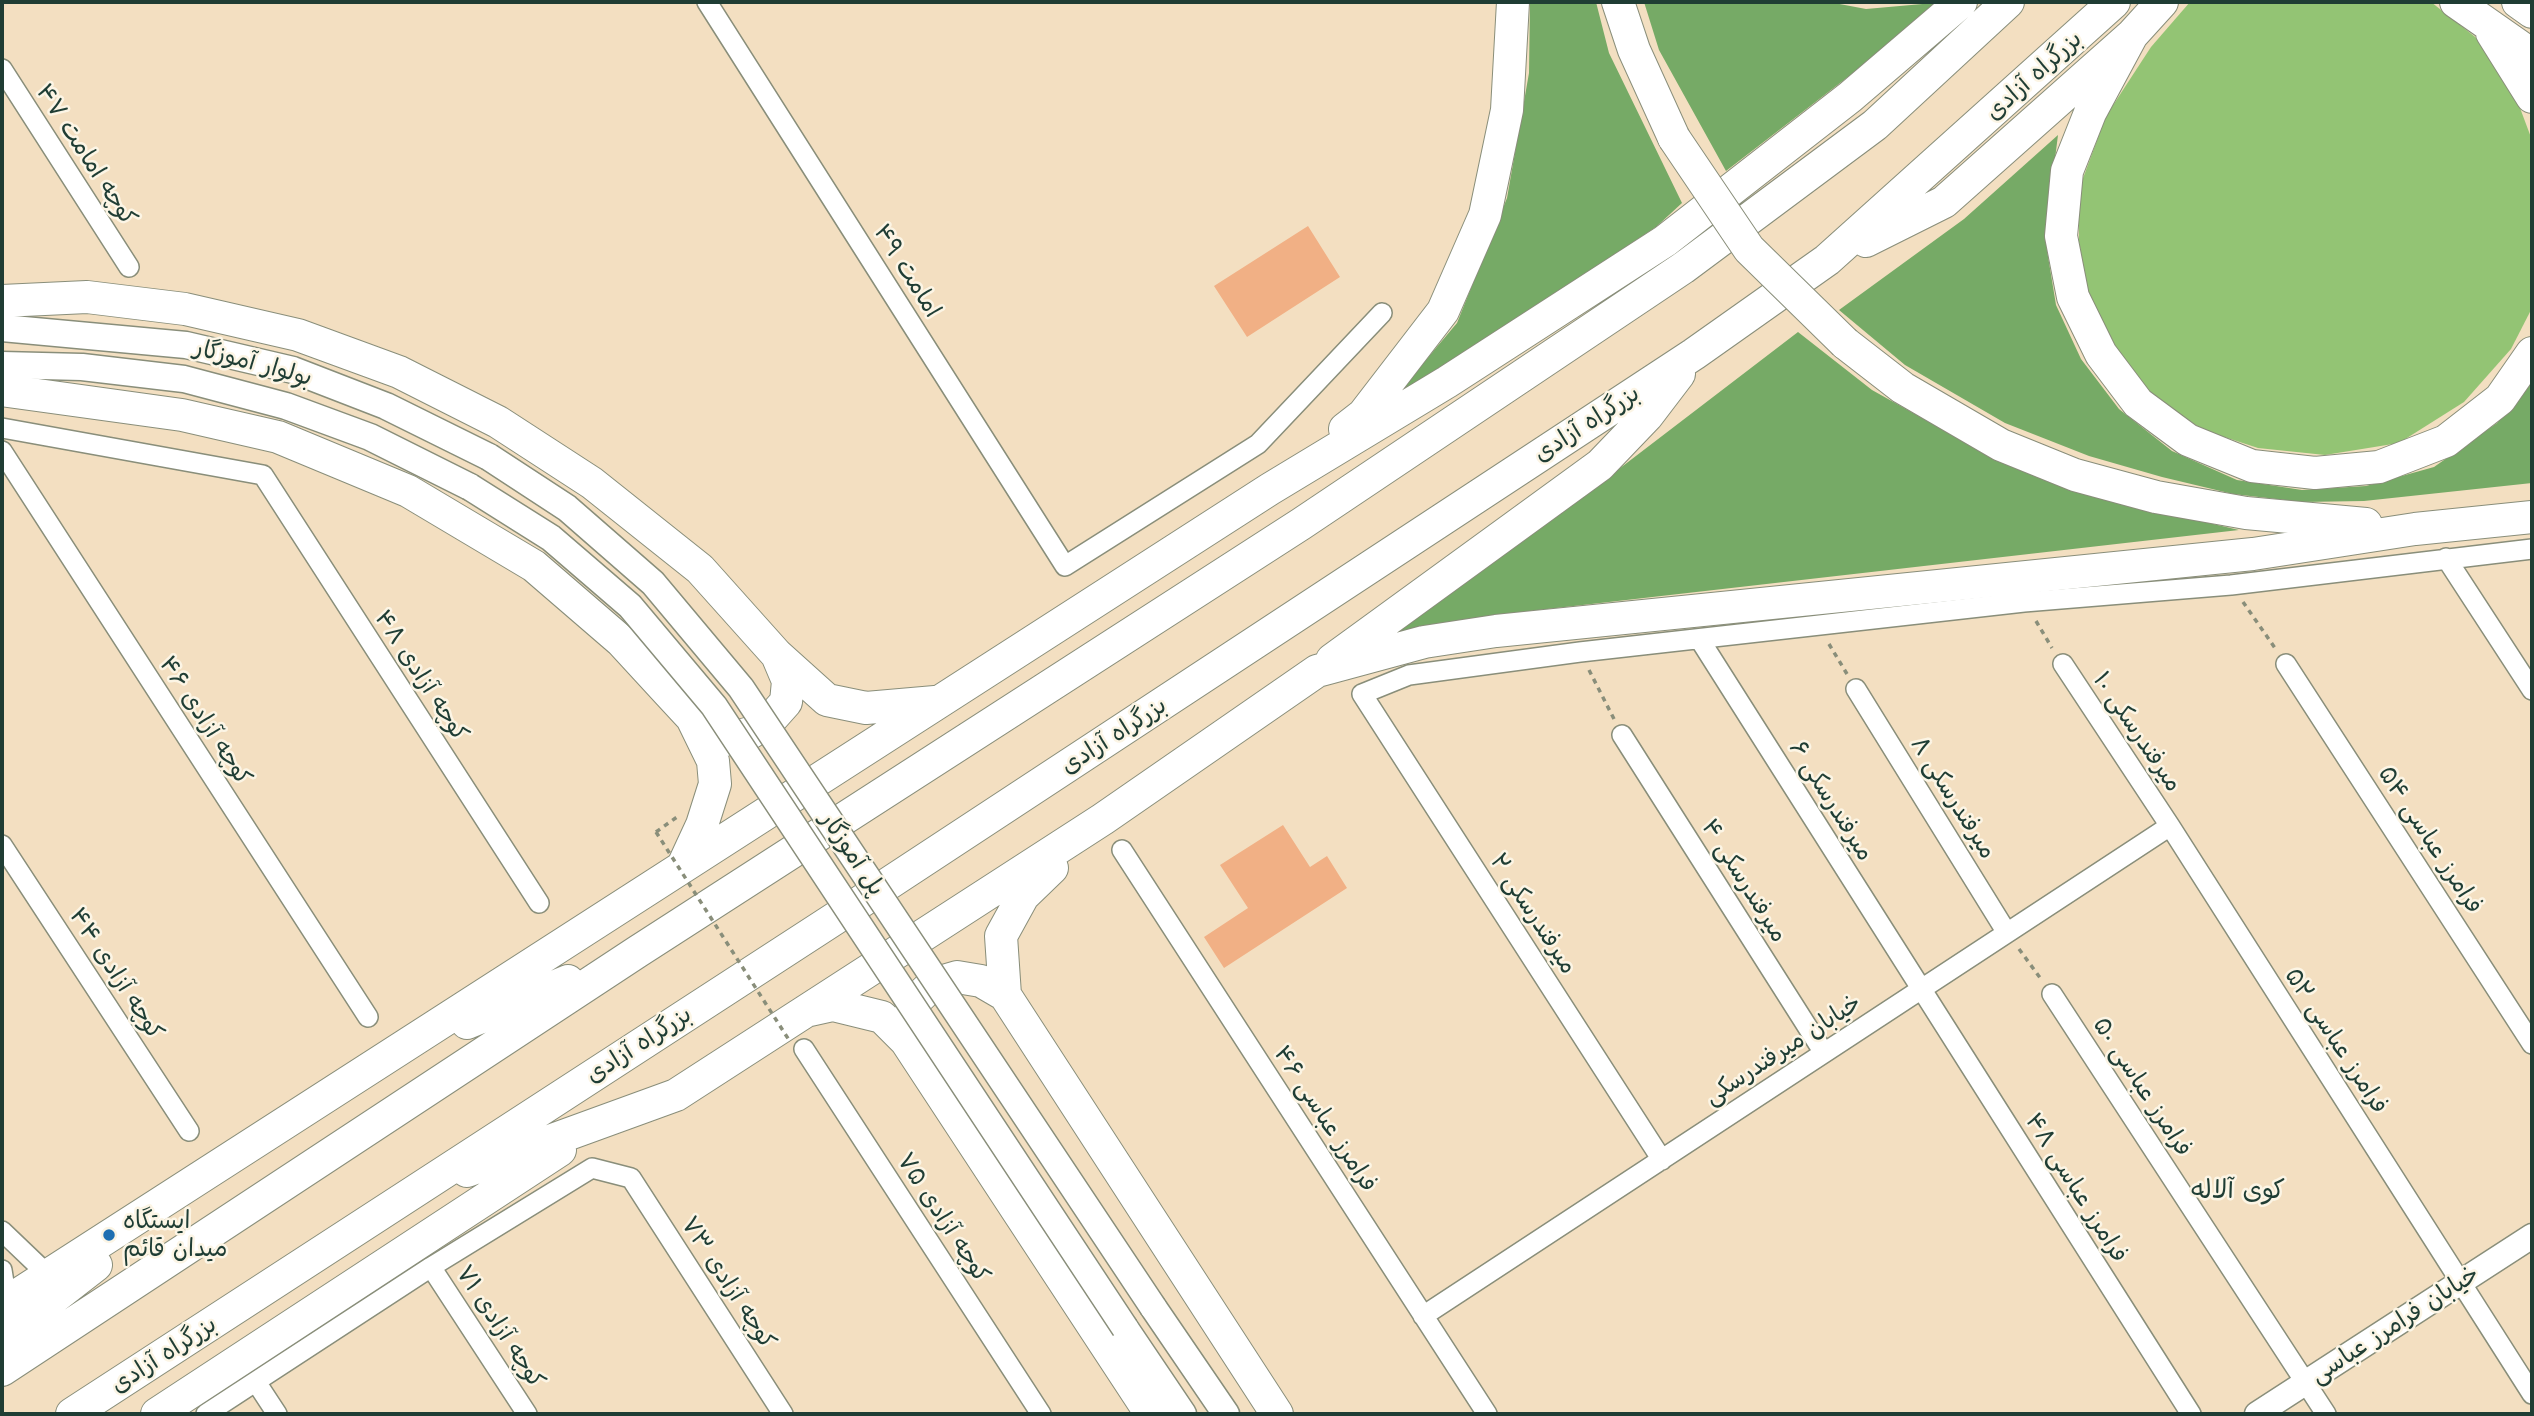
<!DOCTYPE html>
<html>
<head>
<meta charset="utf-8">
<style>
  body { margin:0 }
  #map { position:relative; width:2534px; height:1416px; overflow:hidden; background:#f3dfc1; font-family:"Comic Neue",sans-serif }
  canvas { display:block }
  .frame { position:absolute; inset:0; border:4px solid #1f3d34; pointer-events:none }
</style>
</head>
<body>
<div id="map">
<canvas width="2534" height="1416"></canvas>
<div class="frame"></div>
</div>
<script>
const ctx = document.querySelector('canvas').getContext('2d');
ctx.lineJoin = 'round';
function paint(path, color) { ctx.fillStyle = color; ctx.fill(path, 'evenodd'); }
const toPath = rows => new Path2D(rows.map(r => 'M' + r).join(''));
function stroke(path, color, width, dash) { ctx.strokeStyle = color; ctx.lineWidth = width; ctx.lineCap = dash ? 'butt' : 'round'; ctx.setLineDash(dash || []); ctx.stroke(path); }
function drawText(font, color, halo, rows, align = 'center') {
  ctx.font = font + ' "Comic Neue","Playpen Sans Arabic",sans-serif'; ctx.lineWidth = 5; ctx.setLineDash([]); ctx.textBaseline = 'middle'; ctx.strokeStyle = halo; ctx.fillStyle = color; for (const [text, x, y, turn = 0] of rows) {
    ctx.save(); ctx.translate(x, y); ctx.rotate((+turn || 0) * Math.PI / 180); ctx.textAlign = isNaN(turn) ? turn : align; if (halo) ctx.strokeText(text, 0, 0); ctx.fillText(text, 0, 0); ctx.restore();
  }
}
paint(toPath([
  [2190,2,2431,2,2479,40,2514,92,2532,140,2532,308,2511,349,2464,402,2399,443,2325,455,2258,448,2203,430,2151,394,2118,351,2089,295,2079,242,2079,189,2106,116,2151,47]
]), '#93c474');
paint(toPath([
  [1530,2,1596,2,1609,53,1682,203,1656,227,1388,405,1457,323,1507,198,1529,73],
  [1644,2,1829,2,1866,9,1945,2,1726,171,1659,50],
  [2058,135,2045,238,2056,305,2081,359,2119,409,2172,451,2237,480,2302,490,2366,486,2434,467,2497,423,2532,379,2532,483,2364,501,2302,502,2233,494,2162,477,2089,456,2005,423,1905,365,1839,310,1964,219],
  [1798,332,1872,390,1988,455,2085,494,2239,530,1495,615,1381,636,1581,498]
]), '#76aa66');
paint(toPath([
  [1308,226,1340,277,1247,337,1214,286],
  [1283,825,1310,867,1327,856,1347,888,1224,968,1204,937,1248,908,1220,865]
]), '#f1b085');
const minor = toPath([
  [707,2,1065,566,1258,444,1382,313],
  [2,69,129,267],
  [2,428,263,475,539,903],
  [2,451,368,1017],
  [2446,558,2532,690],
  [1700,640,2191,1414],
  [2063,664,2170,826,2532,1394],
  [2286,664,2532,1044],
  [1856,689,2007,933],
  [1622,735,1824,1053],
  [2,845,189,1131],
  [1122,850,1487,1414],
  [2052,994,2326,1414],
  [804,1049,1041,1414],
  [1662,1160,1362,694,1409,675,1580,652,2024,602,2231,585,2532,549],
  [2,1231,48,1275],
  [431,1267,527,1414],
  [2,1270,7,1301],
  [1423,1316,2170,826],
  [256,1382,277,1414],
  [206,1414,431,1267,592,1168,631,1178,783,1414]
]);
const tertiary = toPath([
  [2257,1414,2532,1236]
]);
const secondary = toPath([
  [2,328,186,345,293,370,386,406,489,457],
  [2,365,82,367,184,379,286,406,370,437,470,487],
  [1153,1307,1226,1414],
  [1125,1328,1183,1414]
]);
const trunk = toPath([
  [1618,2,1634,50,1674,138],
  [2456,2,2532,55],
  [2518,2,2532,12],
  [2492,33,2532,97],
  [2132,35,2090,113,2067,171,2061,236,2073,297,2101,354,2138,403,2188,440,2252,466,2315,473,2379,467,2446,441,2500,399,2532,353],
  [1866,241,1944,202,2132,35,2162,2],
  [2,301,87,297,185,309,298,335,399,372,498,422,592,483,700,569,777,655,827,700,866,708,935,702],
  [1845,343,1903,388,2001,445,2075,475,2156,497,2246,513,2366,524],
  [2,390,182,415,278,437,408,491,534,566,621,641,667,691,692,718,713,761,715,784,702,825,683,866],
  [1345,429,1363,415,1443,311,1485,215,1507,110,1513,2],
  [1332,660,1600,465,1647,416,1679,374],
  [707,734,725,740,750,733,770,720,786,702,788,681,777,655],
  [1005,995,1001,936,1023,896,1052,868],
  [806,1011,833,1005,882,1017,906,1041,1151,1414],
  [467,1023,568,981],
  [906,1041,906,1024,915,1001,933,984,957,977,981,981,1005,995,1277,1414],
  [467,1171,676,1095,1103,819,1317,671,1424,642,1496,631,2253,554,2415,529,2532,517],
  [2,1305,1270,489,1447,382,1665,241,1850,97,1961,2],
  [2,1338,96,1265],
  [2,1370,637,952,1301,524,1683,268,1875,125,2008,2],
  [72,1414,868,897,1694,354,1827,260,2114,2],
  [157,1414,560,1150]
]);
stroke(minor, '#898e7a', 22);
stroke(tertiary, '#898e7a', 27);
stroke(secondary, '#898e7a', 29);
stroke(trunk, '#898e7a', 34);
stroke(toPath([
  [2243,602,2275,648],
  [2036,621,2052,648],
  [1829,644,1847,674],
  [1589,670,1614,719],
  [656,832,677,817],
  [2019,949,2041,979]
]), '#898e7a', 3.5, [5, 5]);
stroke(minor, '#fff', 19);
stroke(tertiary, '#fff', 24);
stroke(secondary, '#fff', 26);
stroke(trunk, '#fff', 32);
const secondaryBridge = toPath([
  [489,457,567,508,653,583,741,688,1153,1307],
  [470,487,551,538,630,606,714,706,1125,1328]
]);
const trunkBridge = toPath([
  [1674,138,1749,249,1845,343]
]);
stroke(secondaryBridge, '#898e7a', 29, []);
stroke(trunkBridge, '#898e7a', 34, []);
stroke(toPath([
  [656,832,789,1040]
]), '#898e7a', 3.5, [5, 5]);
stroke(secondaryBridge, '#fff', 26);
stroke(trunkBridge, '#fff', 32);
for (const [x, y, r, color] of [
  [109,1235,7,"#1f6fb2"]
]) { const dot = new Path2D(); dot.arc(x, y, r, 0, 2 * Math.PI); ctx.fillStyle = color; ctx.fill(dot); stroke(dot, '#fcf5e5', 2.5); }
drawText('24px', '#1f3d34', '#fcf5e5', [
  ["بزرگراه آزادی",2034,76,-42],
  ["کوچه امامت ۴۷",86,155,57],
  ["امامت ۴۹",907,271,58],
  ["بولوار آموزگار",253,363,15],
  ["بزرگراه آزادی",1587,424,-33],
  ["کوچه آزادی ۴۸",421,676,57],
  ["کوچه آزادی ۴۶",205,721,57],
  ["میرفندرسکی ۱۰",2137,732,56],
  ["بزرگراه آزادی",1114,736,-33],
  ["میرفندرسکی ۸",1953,798,58],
  ["میرفندرسکی ۶",1831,801,58],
  ["فرامرز عباسی ۵۴",2430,840,57],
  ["پل آموزگار",852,854,56],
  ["میرفندرسکی ۴",1744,881,58],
  ["میرفندرسکی ۲",1533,914,57],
  ["کوچه آزادی ۴۴",116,974,57],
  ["فرامرز عباسی ۵۲",2336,1041,57],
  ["بزرگراه آزادی",639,1045,-33],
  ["خیابان میرفندرسکی",1783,1050,-33],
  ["فرامرز عباسی ۵۰",2142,1087,57],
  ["فرامرز عباسی ۴۶",1325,1119,57],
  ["فرامرز عباسی ۴۸",2076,1188,58],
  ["کوچه آزادی ۷۵",943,1218,57],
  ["کوچه آزادی ۷۳",728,1283,57],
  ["خیابان فرامرز عباسی",2395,1325,-33],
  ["کوچه آزادی ۷۱",500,1327,57],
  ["بزرگراه آزادی",164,1355,-33]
]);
drawText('24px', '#1f3d34', '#fcf5e5', [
  ["ایستگاه",123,1221],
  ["میدان قائم",123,1249]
], 'left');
drawText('26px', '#1f3d34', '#fcf5e5', [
  ["کوی آلاله",2238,1191]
]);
</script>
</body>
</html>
